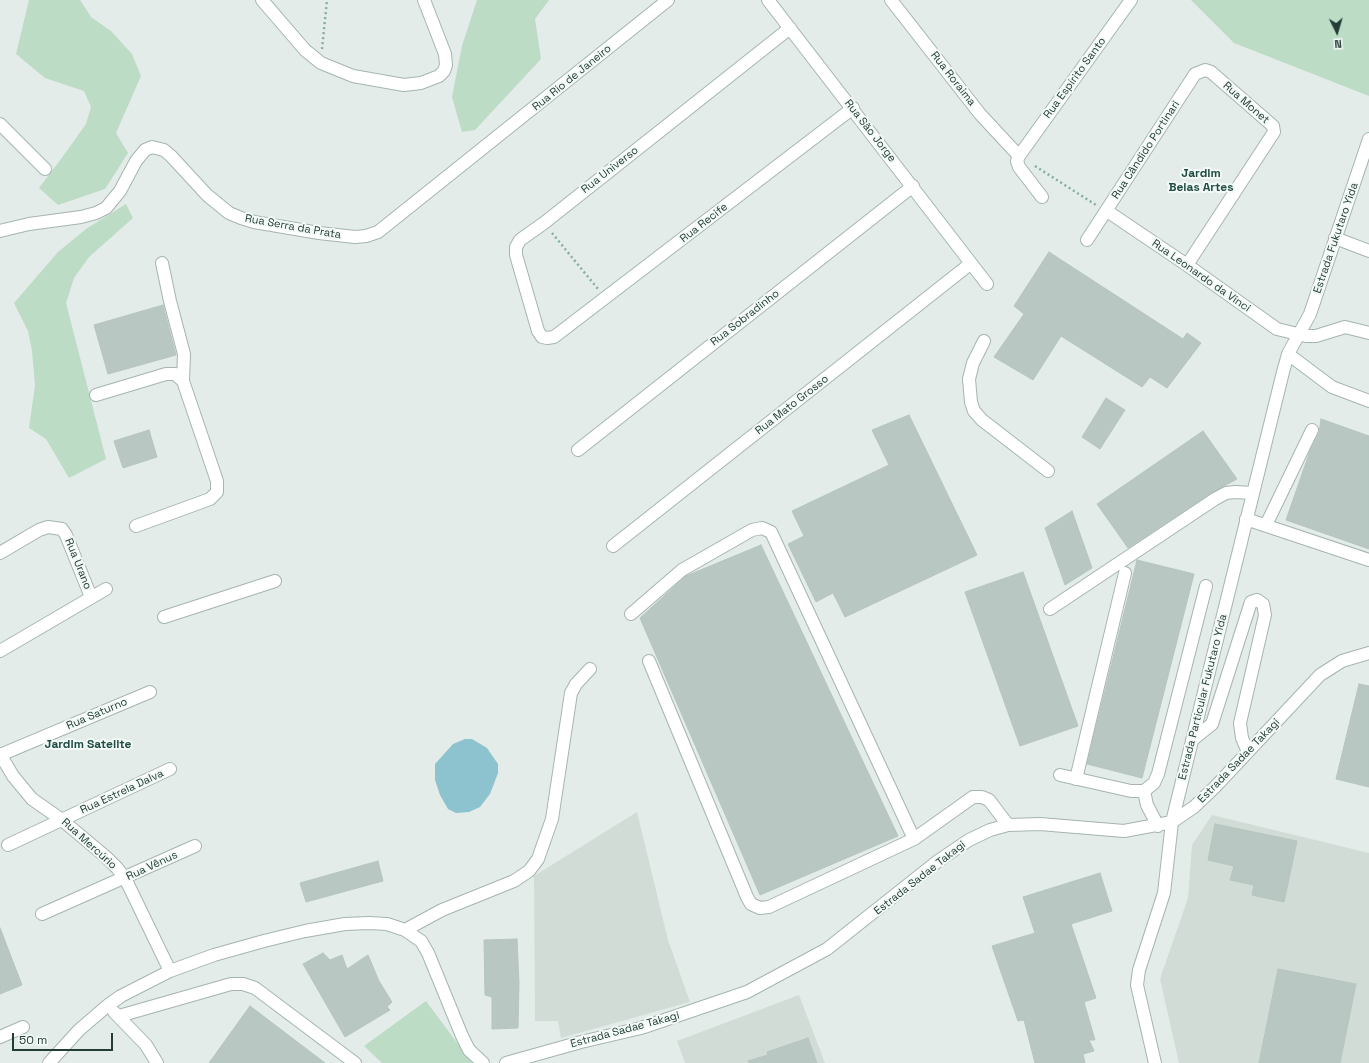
<!DOCTYPE html>
<html>
<head>
<meta charset="utf-8">
<style>
  body { margin:0 }
  #map { position:relative; width:1369px; height:1063px; overflow:hidden; background:#e3ece8; font-family:"Space Grotesk",sans-serif }
  canvas { display:block }
  .north { position:absolute; left:1317px; top:12px; width:40px; height:40px; -webkit-text-stroke:3px #f3f9f6; paint-order:stroke; rotate:175deg; font-size:11px; font-weight:700; line-height:16px; text-align:center; color:#233d36 }
  .north::after { content:''; display:block; margin:auto; width:14px; height:18px; background:#233d36; clip-path:polygon(50% 0,100% 100%,50% 72%,0 100%) }
  .scale { position:absolute; left:12px; top:1033px; width:101px; height:18px; box-sizing:border-box; border:2px solid #233d36; border-top:0; padding-left:5px; font-size:12px; line-height:14px; white-space:nowrap; color:#233d36; -webkit-text-stroke:3px #f3f9f6; paint-order:stroke }
</style>
</head>
<body>
<div id="map">
<canvas width="1369" height="1063"></canvas>
<div class="north">N</div>
<div class="scale">50 m</div>
</div>
<script>
const ctx = document.querySelector('canvas').getContext('2d');
ctx.lineJoin = 'round';
function paint(path, color) { ctx.fillStyle = color; ctx.fill(path, 'evenodd'); }
const toPath = rows => new Path2D(rows.map(r => 'M' + r).join(''));
function stroke(path, color, width, dash) { ctx.strokeStyle = color; ctx.lineWidth = width; ctx.lineCap = dash ? 'butt' : 'round'; ctx.setLineDash(dash || []); ctx.stroke(path); }
function drawText(font, color, halo, rows, align = 'center') {
  ctx.font = font + ' "Space Grotesk",sans-serif'; ctx.lineWidth = 4; ctx.setLineDash([]); ctx.textBaseline = 'middle'; ctx.strokeStyle = halo; ctx.fillStyle = color; for (const [text, x, y, turn = 0] of rows) {
    ctx.save(); ctx.translate(x, y); ctx.rotate((+turn || 0) * Math.PI / 180); ctx.textAlign = isNaN(turn) ? turn : align; if (halo) ctx.strokeText(text, 0, 0); ctx.fillText(text, 0, 0); ctx.restore();
  }
}
paint(toPath([
  [637,812,668,940,690,1002,561,1038,558,1021,535,1021,534,876],
  [1212,815,1369,853,1369,1063,1179,1063,1160,979,1188,898,1192,845],
  [799,995,825,1063,685,1063,677,1041]
]), '#d1dcd7');
paint(toPath([
  [29,0,80,0,91,17,111,31,132,54,141,76,116,133,128,153,105,189,58,205,39,188,61,159,86,124,91,107,84,91,45,78,16,54],
  [477,0,549,0,535,19,541,59,475,130,462,132,452,97,462,46],
  [1191,0,1369,0,1369,96,1234,43],
  [126,204,133,218,89,257,74,278,66,303,106,459,69,478,46,439,29,428,35,385,32,351,28,331,14,303,58,252,86,229],
  [426,1001,472,1063,382,1063,364,1046]
]), '#bcdcc6');
paint(toPath([
  [465,739,472,739,487,748,498,764,498,773,490,794,480,807,469,812,456,813,448,809,440,795,435,780,435,764,453,744]
]), '#8dc3cf');
const building = toPath([
  [1049,252,1183,339,1187,333,1201,343,1167,388,1150,377,1142,387,1061,336,1033,380,994,357,1024,314,1014,306,1049,252],
  [163,305,176,355,108,374,94,325,163,305],
  [1106,398,1125,410,1100,449,1082,437,1106,398],
  [909,415,977,555,845,617,833,593,816,602,788,544,804,536,792,511,889,465,872,430,909,415],
  [1321,419,1369,436,1369,549,1286,520,1310,451,1319,433,1321,419],
  [149,430,157,457,123,468,114,441,149,430],
  [1203,431,1237,479,1211,493,1128,548,1097,504,1203,431],
  [1072,511,1092,568,1065,585,1045,528,1072,511],
  [761,545,898,836,760,895,640,618,686,576,761,545],
  [1137,560,1194,574,1142,778,1087,764,1137,560],
  [1023,572,1078,726,1020,746,965,592,1023,572],
  [1359,684,1369,686,1369,787,1336,779,1359,684],
  [1215,824,1297,841,1284,902,1252,895,1254,885,1230,880,1234,866,1208,860,1215,824],
  [378,861,383,881,306,902,300,883,378,861],
  [1100,873,1112,911,1071,924,1096,998,1084,1002,1095,1040,1089,1040,1094,1051,1083,1054,1085,1063,1035,1063,1024,1020,1018,1021,992,946,1035,933,1023,897,1100,873],
  [0,928,22,985,0,994,0,928],
  [517,939,519,983,518,1028,492,1029,492,997,485,995,484,940,517,939],
  [323,953,330,960,342,955,347,969,368,955,379,981,392,1002,387,1007,390,1010,345,1037,303,964,323,953],
  [1278,969,1356,984,1340,1063,1259,1063,1278,969],
  [250,1006,325,1063,209,1063,250,1006],
  [808,1038,817,1063,749,1063,748,1061,768,1055,767,1052,808,1038]
]);
paint(building, '#b8c7c1');
stroke(building, '#b5c5bf', 1);
const minor = toPath([
  [262,0,305,50,321,63,353,76,404,85,421,83,439,76,444,71,446,65,445,54,424,0],
  [768,0,987,284],
  [891,0,980,114,1019,156],
  [790,28,544,223,520,240,516,247,516,255,538,331,542,337,547,338,554,337,853,108],
  [0,124,45,169],
  [1042,197,1019,167,1017,161,1019,156,1131,0],
  [1107,211,1187,265,1277,329,1306,336,1316,336,1345,327,1369,333],
  [0,231,29,224,81,217,96,213,106,208,120,191,136,161,145,150,152,147,164,150,171,156,207,195,229,213,241,218,254,222,319,233,355,237,366,236,378,232,668,0],
  [1335,238,1369,251],
  [1087,240,1195,74,1205,70,1211,72,1273,126,1274,132,1187,265],
  [162,263,170,301,184,354,183,381],
  [984,341,973,363,969,379,971,402,974,411,982,420,1048,471],
  [1288,354,1332,387,1369,401],
  [96,395,166,374,175,374,183,381,217,481,217,492,210,499,136,526],
  [578,450,913,186],
  [1246,519,1369,560],
  [1266,525,1312,430],
  [613,546,970,264],
  [0,553,39,530,48,527,62,529,66,535,91,597],
  [1050,609,1215,499,1226,493,1235,492,1253,493],
  [631,614,682,570,752,530,762,528,771,532,914,839,973,797,982,797,989,800,1008,825],
  [164,617,275,581],
  [0,651,106,589],
  [649,661,747,897,751,904,760,908,769,907,914,839],
  [1192,740,1212,724,1249,608,1251,602,1257,600,1263,604,1265,615,1240,723,1242,738,1248,752],
  [0,754,13,776,32,799,62,820,106,857,117,868,125,878,170,971],
  [0,755,150,692],
  [1060,775,1131,791,1144,791,1154,783,1158,774,1206,586],
  [1076,779,1125,573],
  [1144,791,1147,805,1158,826],
  [8,845,170,769],
  [42,914,195,846],
  [405,930,442,910,514,881,529,871,538,859,552,819,571,693,576,684,590,669],
  [114,1012,146,1045,157,1063],
  [119,1016,231,984,243,984,255,988,355,1063],
  [0,1037,23,1027],
  [49,1063,79,1030,107,1006,121,996,170,971,214,955,264,941,305,931,345,924,369,923,387,924,405,930,421,941,428,953,462,1036,469,1050,483,1063],
  [506,1063,581,1042,641,1028,747,992,827,949,938,861,969,840,990,830,1008,825,1040,824,1124,831,1172,822,1194,807,1215,787,1320,675,1342,661,1369,653],
  [1155,1063,1137,985,1139,970,1164,893,1172,822,1283,372,1288,354,1310,314,1369,139]
]);
stroke(minor, '#a6b4af', 14);
stroke(toPath([
  [322,49,327,0],
  [1035,166,1096,205],
  [552,233,598,289]
]), '#84aea2', 2.5, [2, 3]);
stroke(minor, '#fff', 12);
drawText('11px', '#233d36', '#f3f9f6', [
  ["Rua Rio de Janeiro",572,78,-39],
  ["Rua Espírito Santo",1075,78,-54],
  ["Rua Roraima",953,79,52],
  ["Rua Monet",1246,103,41],
  ["Rua São Jorge",870,131,52],
  ["Rua Cândido Portinari",1146,150,-57],
  ["Rua Universo",610,170,-38],
  ["Rua Recife",704,223,-38],
  ["Rua Serra da Prata",293,227,10],
  ["Estrada Fukutaro Yida",1336,238,-71],
  ["Rua Leonardo da Vinci",1201,276,35],
  ["Rua Sobradinho",745,318,-38],
  ["Rua Mato Grosso",792,405,-38],
  ["Rua Urano",78,564,68],
  ["Estrada Particular Fukutaro Yida",1203,697,-76],
  ["Rua Saturno",97,714,-23],
  ["Estrada Sadae Takagi",1239,761,-46],
  ["Rua Estrela Dalva",122,792,-25],
  ["Rua Mercúrio",89,844,42],
  ["Rua Vênus",152,866,-25],
  ["Estrada Sadae Takagi",920,878,-38],
  ["Estrada Sadae Takagi",625,1030,-15]
]);
drawText('bold 12px', '#204e44', '#f3f9f6', [
  ["Jardim",1201,174],
  ["Belas Artes",1201,188],
  ["Jardim Satelite",88,745]
]);
</script>
</body>
</html>
